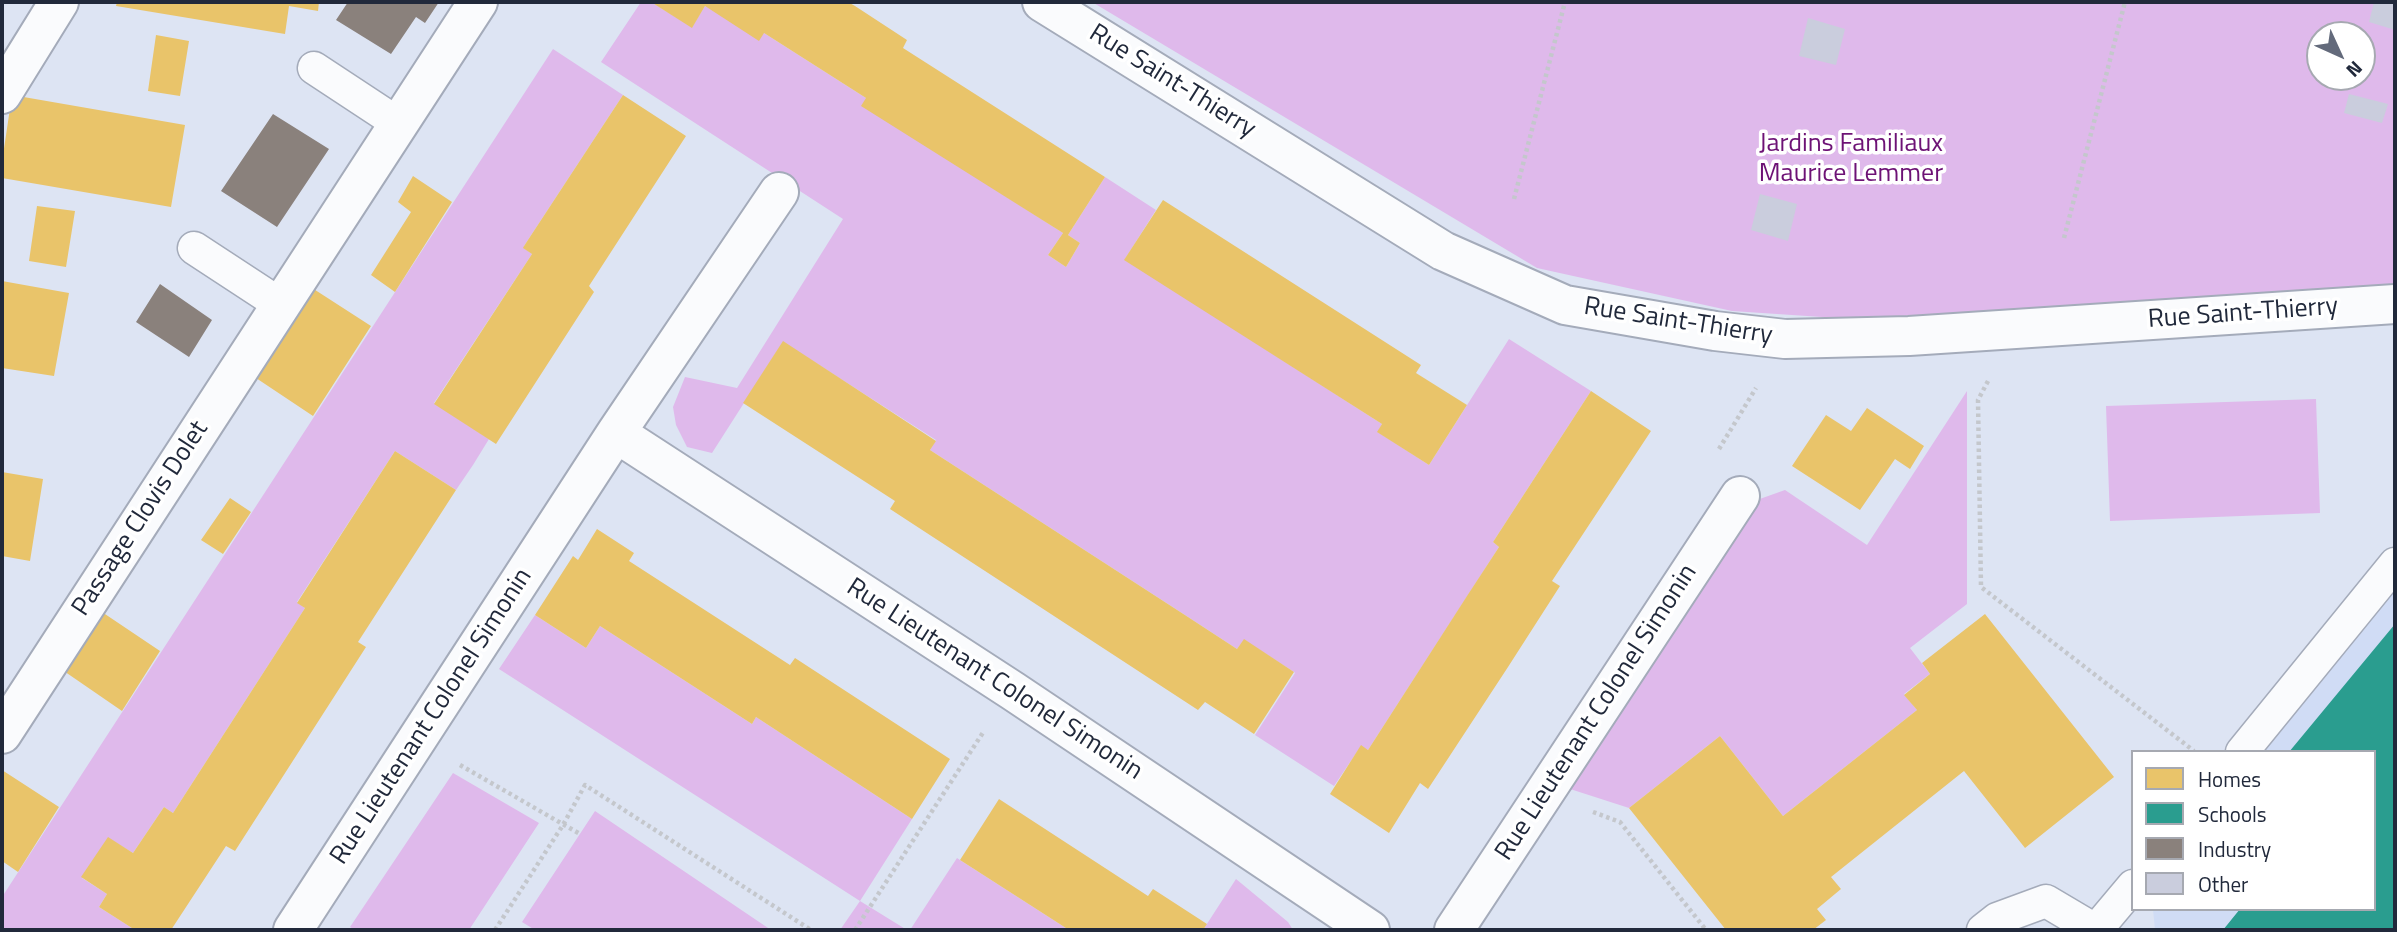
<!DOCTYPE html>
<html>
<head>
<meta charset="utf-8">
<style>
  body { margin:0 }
  #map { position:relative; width:2397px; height:932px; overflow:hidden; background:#dde4f3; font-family:"Titillium Web",sans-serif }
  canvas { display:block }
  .frame { position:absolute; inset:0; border:4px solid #21293b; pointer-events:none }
  .legend { position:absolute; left:2131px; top:750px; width:245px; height:161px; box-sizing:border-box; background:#fff; border:2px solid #a6a9b1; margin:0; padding:9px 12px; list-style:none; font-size:21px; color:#21293b }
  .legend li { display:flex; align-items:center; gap:14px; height:35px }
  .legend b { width:35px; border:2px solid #a6a9b1 }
  .north { position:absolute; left:2306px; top:21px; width:70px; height:70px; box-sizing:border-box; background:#fff; border:2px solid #a6a9b1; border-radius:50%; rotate:135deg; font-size:19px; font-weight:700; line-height:28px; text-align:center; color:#21293b }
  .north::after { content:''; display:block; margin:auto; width:24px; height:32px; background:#636a7b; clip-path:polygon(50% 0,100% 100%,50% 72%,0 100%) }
</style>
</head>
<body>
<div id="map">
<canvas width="2397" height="932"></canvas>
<div class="frame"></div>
<ul class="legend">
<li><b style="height:19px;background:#e9c46a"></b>Homes</li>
<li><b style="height:19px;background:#2a9d8f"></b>Schools</li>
<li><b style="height:19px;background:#8a817c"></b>Industry</li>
<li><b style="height:19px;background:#cacddd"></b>Other</li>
</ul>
<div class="north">N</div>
</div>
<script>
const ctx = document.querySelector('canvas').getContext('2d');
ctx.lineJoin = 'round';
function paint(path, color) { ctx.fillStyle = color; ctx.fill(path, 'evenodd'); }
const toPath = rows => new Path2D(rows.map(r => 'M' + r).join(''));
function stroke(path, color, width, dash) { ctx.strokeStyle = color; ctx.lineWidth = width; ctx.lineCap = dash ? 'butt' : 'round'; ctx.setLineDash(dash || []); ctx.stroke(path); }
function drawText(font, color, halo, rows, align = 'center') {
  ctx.font = font + ' "Titillium Web",sans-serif'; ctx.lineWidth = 7; ctx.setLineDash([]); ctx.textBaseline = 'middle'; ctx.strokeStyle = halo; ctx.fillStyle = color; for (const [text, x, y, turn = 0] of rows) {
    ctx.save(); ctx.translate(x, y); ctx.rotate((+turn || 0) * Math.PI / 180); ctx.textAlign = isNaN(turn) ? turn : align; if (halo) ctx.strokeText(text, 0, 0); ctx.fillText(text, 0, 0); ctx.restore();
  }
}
paint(toPath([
  [2395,582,2395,930,2155,930,2153,909,2374,909,2374,752,2251,752]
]), '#d0dcf5');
paint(toPath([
  [641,2,651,2,692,27,705,6,764,33,866,98,965,170,1063,233,1048,255,1066,267,1080,243,1068,235,1105,177,1156,210,1125,259,1382,424,1378,432,1429,465,1509,339,1591,391,1493,542,1499,547,1368,750,1361,746,1334,786,1255,735,1295,673,1294,672,1244,640,1237,649,1188,617,930,450,936,440,783,342,712,453,687,447,676,425,673,407,685,377,737,388,843,219,601,62],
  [1092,2,2395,2,2395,287,1852,319,1732,311,1537,268],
  [2320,35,2362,35,2362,77,2320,77],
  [553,49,623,95,524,246,524,248,532,254,434,403,489,439,473,465,456,490,395,451,297,602,305,608,173,813,164,807,133,853,108,838,82,878,107,894,99,907,135,930,2,930,2,897],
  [1967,391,1967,604,1910,648,1930,674,1904,694,1917,710,1783,816,1720,736,1629,808,1567,788,1757,500,1785,490,1867,545],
  [2316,399,2320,513,2110,521,2106,406],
  [535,615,586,648,600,626,752,724,756,717,912,819,860,901,907,930,840,930,860,901,499,669],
  [453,773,539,823,469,930,355,930,350,927],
  [595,811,771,930,535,930,522,922],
  [957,858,960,860,1069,930,910,930],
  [1236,879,1288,922,1293,930,1203,930]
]), '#dfb9eb');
paint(toPath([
  [117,2,319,2,318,11,289,6,285,34,116,6],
  [651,2,848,2,855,6,907,40,903,48,1105,177,1068,235,1080,243,1066,267,1048,255,1063,233,861,106,866,98,764,33,759,41,705,6,692,28],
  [156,35,189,41,180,96,148,91],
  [12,95,185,125,171,207,2,178,2,162],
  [623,95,686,136,589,286,594,292,496,444,434,404,532,254,523,248,524,246],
  [413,176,452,202,395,292,371,275,411,212,398,202],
  [1163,200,1421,365,1416,373,1467,405,1429,465,1377,432,1382,424,1124,260],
  [37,206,75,211,66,267,29,261],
  [2,281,69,293,54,376,2,368],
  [309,286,371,326,313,416,250,374],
  [783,341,936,441,930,450,1188,617,1237,649,1244,639,1294,672,1254,734,1205,702,1198,710,890,509,895,501,743,403],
  [1591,391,1651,431,1552,581,1560,586,1508,667,1430,786,1428,789,1420,783,1389,833,1330,794,1361,745,1368,750,1467,596,1499,547,1493,542],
  [1867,408,1924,446,1910,469,1895,459,1860,510,1792,466,1826,415,1851,431],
  [395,451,456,490,358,642,366,647,235,851,226,846,171,930,135,930,99,907,107,894,81,877,108,837,133,853,164,807,173,813,305,608,297,603],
  [2,472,43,479,30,561,2,556],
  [230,498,251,512,223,554,201,540],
  [597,529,634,553,629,561,790,665,795,658,950,759,912,819,756,717,752,724,600,626,586,648,535,615,573,556,578,560],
  [96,608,160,651,122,711,58,667],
  [1985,614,2114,777,2025,848,1964,771,1831,877,1841,889,1817,909,1826,920,1813,930,1726,930,1629,808,1720,736,1783,816,1917,710,1904,695,1930,674,1922,663],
  [2,770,59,807,18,872,2,861],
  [999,799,1148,896,1153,889,1207,924,1203,930,1069,930,960,860]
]), '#e9c46a');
paint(toPath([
  [2395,624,2395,930,2223,930,2240,909,2374,909,2374,752,2289,752]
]), '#2a9d8f');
paint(toPath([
  [348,2,439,2,425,23,416,17,391,54,336,20],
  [273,114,329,149,277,227,221,191],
  [160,284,212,320,189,357,136,322]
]), '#8a817c');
paint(toPath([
  [2374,2,2395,2,2395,30,2369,22],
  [1808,18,1845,29,1836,65,1799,56],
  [2349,94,2388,104,2382,123,2344,113],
  [1760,194,1797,204,1788,241,1751,230]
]), '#cacddd');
const service = toPath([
  [314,68,399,124],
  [194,248,281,305],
  [2242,752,2395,564],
  [1983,930,1997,919,2046,901,2095,930],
  [2096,930,2133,886]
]);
const minor = toPath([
  [1042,2,1443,251,1565,305,1715,331,1785,339,1909,336,2395,304],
  [2,94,59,2],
  [616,433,1013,691,1370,930],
  [2,734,478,2],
  [293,930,616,433,779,192],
  [1454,930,1740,496]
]);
stroke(service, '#a4abba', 35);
stroke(minor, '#a4abba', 42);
stroke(toPath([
  [1514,199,1565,2],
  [2064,238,2125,2],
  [1988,381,1978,400,1981,587,2194,751],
  [1719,449,1756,388],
  [460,765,580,834],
  [1593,812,1620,822,1706,930],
  [495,930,563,825,585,785,811,930],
  [855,930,984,731]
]), '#c4c7cc', 4.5, [3.5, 3.5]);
stroke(service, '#fafbfd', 32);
stroke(minor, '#fafbfd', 38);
drawText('26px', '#21293b', '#fff', [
  ["Rue Saint-Thierry",1172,82,32],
  ["Rue Saint-Thierry",2243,314,-4],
  ["Rue Saint-Thierry",1678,322,9],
  ["Passage Clovis Dolet",141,519,-57],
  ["Rue Lieutenant Colonel Simonin",994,680,33],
  ["Rue Lieutenant Colonel Simonin",1597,713,-57],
  ["Rue Lieutenant Colonel Simonin",432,717,-57]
]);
drawText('26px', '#6d1275', '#fff', [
  ["Jardins Familiaux",1851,145],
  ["Maurice Lemmer",1851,175]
]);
</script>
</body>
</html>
